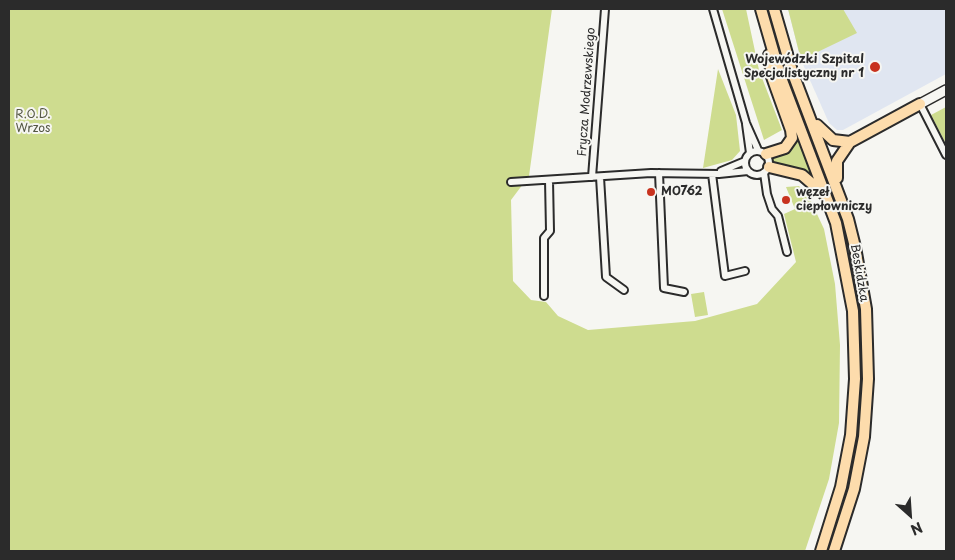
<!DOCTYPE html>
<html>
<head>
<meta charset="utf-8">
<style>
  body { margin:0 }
  #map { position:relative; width:955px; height:560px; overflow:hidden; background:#f6f6f2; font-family:"Playpen Sans",sans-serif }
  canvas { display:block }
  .frame { position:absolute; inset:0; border:10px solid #2b2b2b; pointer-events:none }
  .north { position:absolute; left:885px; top:490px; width:50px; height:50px; -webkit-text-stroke:4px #f6f6f2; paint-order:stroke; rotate:154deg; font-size:14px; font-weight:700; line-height:20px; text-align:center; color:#2b2b2b }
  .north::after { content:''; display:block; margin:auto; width:18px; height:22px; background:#2b2b2b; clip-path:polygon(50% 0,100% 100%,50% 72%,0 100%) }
</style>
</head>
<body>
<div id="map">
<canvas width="955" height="560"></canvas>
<div class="frame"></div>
<div class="north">N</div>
</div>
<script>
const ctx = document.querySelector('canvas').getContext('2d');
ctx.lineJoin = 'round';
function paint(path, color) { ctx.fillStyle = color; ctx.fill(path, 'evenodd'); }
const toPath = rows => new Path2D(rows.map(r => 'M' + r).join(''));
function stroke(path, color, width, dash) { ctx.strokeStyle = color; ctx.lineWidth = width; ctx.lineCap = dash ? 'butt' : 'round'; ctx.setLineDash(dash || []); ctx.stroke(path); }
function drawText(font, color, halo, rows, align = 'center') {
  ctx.font = font + ' "Playpen Sans",sans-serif'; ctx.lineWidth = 4; ctx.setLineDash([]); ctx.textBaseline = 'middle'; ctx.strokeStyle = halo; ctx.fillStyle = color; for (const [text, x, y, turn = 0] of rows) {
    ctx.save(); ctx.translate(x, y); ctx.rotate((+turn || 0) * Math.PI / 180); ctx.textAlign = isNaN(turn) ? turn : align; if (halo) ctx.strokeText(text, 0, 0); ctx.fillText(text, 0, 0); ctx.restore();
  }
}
paint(toPath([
  [788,9,946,9,946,74,843,130,837,130,829,123,801,60]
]), '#e0e6f1');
paint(toPath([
  [9,9,552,9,529,176,511,200,513,281,531,300,546,302,558,316,588,330,695,321,757,304,796,262,784,214,795,209,786,187,799,186,809,197,824,229,835,284,840,345,839,423,829,479,805,551,9,551],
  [722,9,746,9,759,70,782,130,764,140],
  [788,9,843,9,857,33,801,60],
  [718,69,736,115,740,151,732,160,703,168],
  [946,107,946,144,931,115],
  [796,130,816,179,814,180,805,172,790,166,773,165,772,157],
  [704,292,708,315,695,317,691,294]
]), '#cedc8f');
const street = toPath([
  [713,9,746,123,758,150],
  [920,104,946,155],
  [746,124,750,153],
  '745 163a12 12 0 1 1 24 0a12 12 0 1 1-24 0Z',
  [721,171,745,161],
  [659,173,664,288,684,292],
  [764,173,767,194,772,209,778,216,787,252],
  [712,174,725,276,745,271],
  [592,177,605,9],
  [600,177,606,277,624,290],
  [511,182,651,173,719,174,748,171],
  [544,296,544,238,550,231,549,180]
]);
const secondary = toPath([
  [920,104,946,90]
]);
const primary = toPath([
  [761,9,780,75,836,223,853,311,855,379,851,435,841,487,821,551],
  [774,9,792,71,848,219,855,247,866,309,868,379,864,437,854,489,834,551],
  [817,125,833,140,850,142],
  [766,154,785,148,792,138,791,130,772,77,769,55],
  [769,167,802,175,824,194],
  [837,178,837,161,850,142,920,104]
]);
stroke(street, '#2b2b2b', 10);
stroke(secondary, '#2b2b2b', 12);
stroke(primary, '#2b2b2b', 14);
stroke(street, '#f6f6f2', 6);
stroke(secondary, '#f6f6f2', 9);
stroke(primary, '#fddcac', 10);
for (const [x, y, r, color] of [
  [875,67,6,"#c8321e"],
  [651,192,5,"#c8321e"],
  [786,200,5,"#c8321e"]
]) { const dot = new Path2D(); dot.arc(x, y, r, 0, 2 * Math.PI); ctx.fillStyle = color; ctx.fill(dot); stroke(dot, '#f6f6f2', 2); }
drawText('bold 12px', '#2b2b2b', '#f6f6f2', [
  ["Wojewódzki Szpital",864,60,"right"],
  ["Specjalistyczny nr 1",864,74,"right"],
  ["M0762",661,192],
  ["węzeł",796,193],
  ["ciepłowniczy",796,207]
], 'left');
drawText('12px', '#2b2b2b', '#f6f6f2', [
  ["Frycza Modrzewskiego",587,92,-86],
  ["Beskidzka",859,273,80]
]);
drawText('12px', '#545744', '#f6f6f2', [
  ["R.O.D.",33,115],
  ["Wrzos",33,129]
]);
</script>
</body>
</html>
